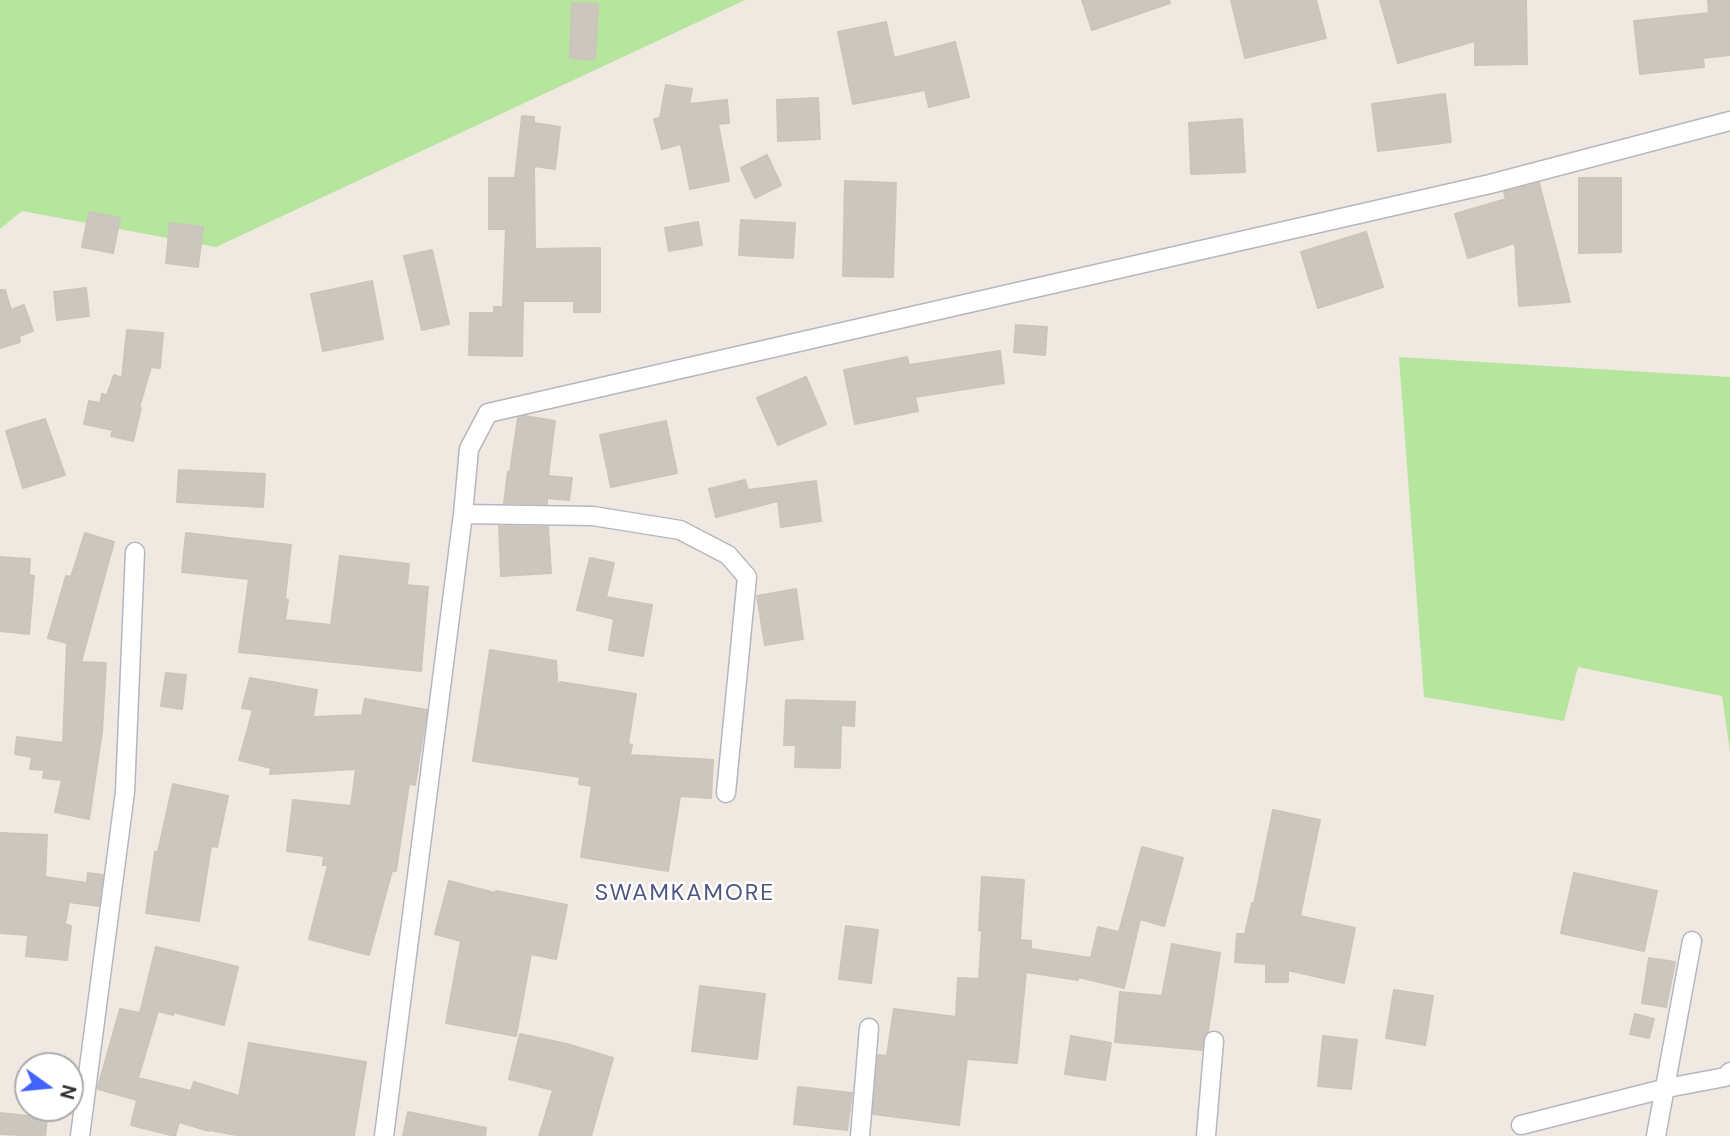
<!DOCTYPE html>
<html>
<head>
<meta charset="utf-8">
<style>
  body { margin:0 }
  #map { position:relative; width:1730px; height:1136px; overflow:hidden; background:#efe9e1; font-family:"DM Sans",sans-serif }
  canvas { display:block }
  .north { position:absolute; left:14px; top:1052px; width:70px; height:70px; box-sizing:border-box; background:#fff; border:2px solid #ababab; border-radius:50%; rotate:105deg; font-size:19px; font-weight:700; line-height:28px; text-align:center; color:#2e2e2e }
  .north::after { content:''; display:block; margin:auto; width:24px; height:32px; background:#4264fb; clip-path:polygon(50% 0,100% 100%,50% 72%,0 100%) }
</style>
</head>
<body>
<div id="map">
<canvas width="1730" height="1136"></canvas>
<div class="north">N</div>
</div>
<script>
const ctx = document.querySelector('canvas').getContext('2d');
ctx.lineJoin = 'round';
function paint(path, color) { ctx.fillStyle = color; ctx.fill(path, 'evenodd'); }
const toPath = rows => new Path2D(rows.map(r => 'M' + r).join(''));
function stroke(path, color, width, dash) { ctx.strokeStyle = color; ctx.lineWidth = width; ctx.lineCap = dash ? 'butt' : 'round'; ctx.setLineDash(dash || []); ctx.stroke(path); }
function drawText(font, color, halo, rows, align = 'center') {
  ctx.font = font + ' "DM Sans",sans-serif'; ctx.lineWidth = 5; ctx.setLineDash([]); ctx.textBaseline = 'middle'; ctx.strokeStyle = halo; ctx.fillStyle = color; for (const [text, x, y, turn = 0] of rows) {
    ctx.save(); ctx.translate(x, y); ctx.rotate((+turn || 0) * Math.PI / 180); ctx.textAlign = isNaN(turn) ? turn : align; if (halo) ctx.strokeText(text, 0, 0); ctx.fillText(text, 0, 0); ctx.restore();
  }
}
paint(toPath([
  [0,0,745,0,216,247,22,211,0,229],
  [1399,357,1730,377,1730,752,1722,696,1578,667,1564,721,1424,697]
]), '#b6e59e');
const building = toPath([
  [1082,0,1169,0,1170,3,1092,30,1082,0],
  [1231,0,1316,0,1326,38,1245,58,1231,0],
  [1380,0,1526,0,1527,64,1475,65,1475,41,1398,63,1380,0],
  [1708,0,1730,0,1730,55,1703,58,1704,67,1640,74,1634,21,1709,13,1708,0],
  [572,3,598,4,595,60,570,58,572,3],
  [886,22,894,58,955,42,969,97,929,107,925,90,853,104,838,32,886,22],
  [666,85,692,89,689,104,727,100,729,123,718,124,729,181,690,189,681,144,662,149,654,119,660,118,666,85],
  [1445,94,1451,142,1378,151,1372,104,1445,94],
  [818,98,820,139,778,141,777,100,818,98],
  [522,116,534,117,534,123,560,127,555,169,534,166,535,249,600,248,600,312,574,312,574,301,523,301,522,356,469,355,470,313,494,313,494,307,503,307,506,229,489,229,489,178,515,178,522,116],
  [1242,119,1245,172,1191,174,1189,123,1242,119],
  [767,155,781,185,755,198,741,168,767,155],
  [1579,178,1621,178,1621,252,1579,253,1579,178],
  [845,181,896,183,893,277,843,276,845,181],
  [1539,183,1570,302,1519,306,1515,243,1468,258,1455,214,1506,199,1504,192,1539,183],
  [89,212,120,218,113,253,82,247,89,212],
  [741,220,795,223,793,258,739,255,741,220],
  [698,222,702,245,669,251,665,228,698,222],
  [170,223,203,227,198,267,166,263,170,223],
  [1366,232,1383,287,1318,308,1301,252,1366,232],
  [432,250,449,324,422,330,404,256,432,250],
  [372,281,383,339,323,351,311,294,372,281],
  [86,288,89,316,57,320,54,292,86,288],
  [0,290,5,290,11,310,24,305,33,331,19,336,20,342,0,348,0,290],
  [1016,325,1047,327,1045,355,1014,352,1016,325],
  [127,330,163,333,160,368,151,367,139,408,141,408,133,441,111,436,113,430,84,424,89,401,100,403,102,394,107,395,114,375,122,378,127,330],
  [1000,351,1004,383,915,397,918,411,855,424,844,370,907,357,909,365,1000,351],
  [806,377,826,424,778,445,757,398,806,377],
  [525,416,555,421,548,476,572,478,569,500,547,498,547,504,504,503,508,472,510,472,518,418,525,416],
  [45,419,65,475,23,488,6,431,45,419],
  [666,421,677,473,611,487,600,435,666,421],
  [179,470,265,474,263,507,177,502,179,470],
  [745,480,748,490,816,481,821,521,781,527,778,501,716,517,709,489,745,480],
  [499,526,548,527,551,573,501,576,499,526],
  [85,533,114,542,81,662,106,663,102,732,89,819,55,812,62,780,43,778,44,770,30,769,32,757,15,754,17,737,63,743,67,643,48,638,66,576,71,577,85,533],
  [186,533,291,545,285,599,288,600,285,620,331,625,340,556,409,564,407,585,428,587,421,671,239,652,249,579,182,572,186,533],
  [0,557,30,559,29,575,34,576,29,634,0,631,0,557],
  [590,558,614,563,606,597,652,605,643,656,609,650,614,619,577,610,590,558],
  [796,589,803,639,765,645,757,596,796,589],
  [490,650,556,661,558,692,560,682,636,694,628,744,632,745,630,755,713,760,711,798,680,796,668,871,581,857,592,786,579,784,580,777,473,761,490,650],
  [166,673,186,675,182,709,161,706,166,673],
  [250,678,317,690,313,717,362,715,365,699,427,710,415,785,409,784,396,871,392,871,369,955,309,939,328,865,323,865,324,856,287,851,293,800,351,806,356,769,270,774,271,768,239,760,253,710,242,708,250,678],
  [786,700,855,702,854,726,841,725,840,768,795,767,796,745,784,745,786,700],
  [173,784,228,796,217,847,211,846,199,921,146,913,155,852,158,852,173,784],
  [1273,810,1320,820,1300,916,1355,928,1344,983,1288,970,1288,982,1266,982,1266,964,1235,962,1237,934,1245,934,1252,903,1254,904,1273,810],
  [0,833,47,835,45,877,87,883,88,873,103,875,99,906,69,902,65,924,71,926,67,960,26,956,28,935,0,933,0,833],
  [1142,847,1183,858,1164,926,1140,919,1124,988,1078,977,1078,980,1026,972,1017,1063,967,1059,959,1125,873,1114,878,1055,887,1056,894,1009,956,1017,958,978,979,979,982,931,979,930,982,877,1024,880,1020,940,1031,941,1031,949,1091,958,1098,927,1119,932,1142,847],
  [1574,873,1657,891,1644,951,1561,933,1574,873],
  [449,881,495,893,496,891,567,905,556,959,531,954,516,1036,446,1023,461,941,435,934,449,881],
  [846,926,878,930,871,983,839,979,846,926],
  [1172,944,1220,953,1208,1031,1203,1039,1202,1050,1115,1042,1120,992,1162,996,1172,944],
  [156,947,238,967,224,1025,173,1012,173,1015,158,1011,138,1078,191,1091,194,1082,239,1096,249,1043,366,1062,354,1136,242,1136,209,1130,209,1131,179,1122,175,1136,131,1125,137,1100,98,1089,98,1087,120,1009,140,1013,156,947],
  [1649,958,1675,962,1666,1007,1642,1003,1649,958],
  [700,986,765,994,757,1059,692,1051,700,986],
  [1394,990,1433,996,1425,1045,1386,1038,1394,990],
  [1635,1014,1654,1019,1649,1038,1630,1034,1635,1014],
  [520,1034,567,1044,613,1058,591,1136,539,1136,553,1090,509,1079,520,1034],
  [1071,1036,1111,1043,1105,1080,1065,1074,1071,1036],
  [1323,1036,1357,1040,1351,1089,1318,1086,1323,1036],
  [798,1087,852,1093,847,1130,794,1124,798,1087],
  [408,1112,486,1128,485,1136,403,1136,408,1112],
  [0,1113,47,1118,45,1136,0,1134,0,1113]
]);
paint(building, '#cbc7bf');
stroke(building, '#cbc5ba', 2);
const street = toPath([
  [463,514,593,516,680,530,728,555,747,577,726,793],
  [1521,1125,1667,1088,1725,1077,1730,1072],
  [80,1136,125,792,135,552],
  [384,1136,463,514,469,449,488,413,1490,184,1730,121],
  [860,1136,869,1028],
  [1206,1136,1214,1041],
  [1656,1136,1692,941]
]);
stroke(street, '#b4b7c1', 21);
stroke(street, '#fff', 18);
ctx.letterSpacing = '2px';
drawText('23px', '#4d5680', '#fff', [
  ["SWAMKAMORE",685,894]
]);
ctx.letterSpacing = '0px';
</script>
</body>
</html>
